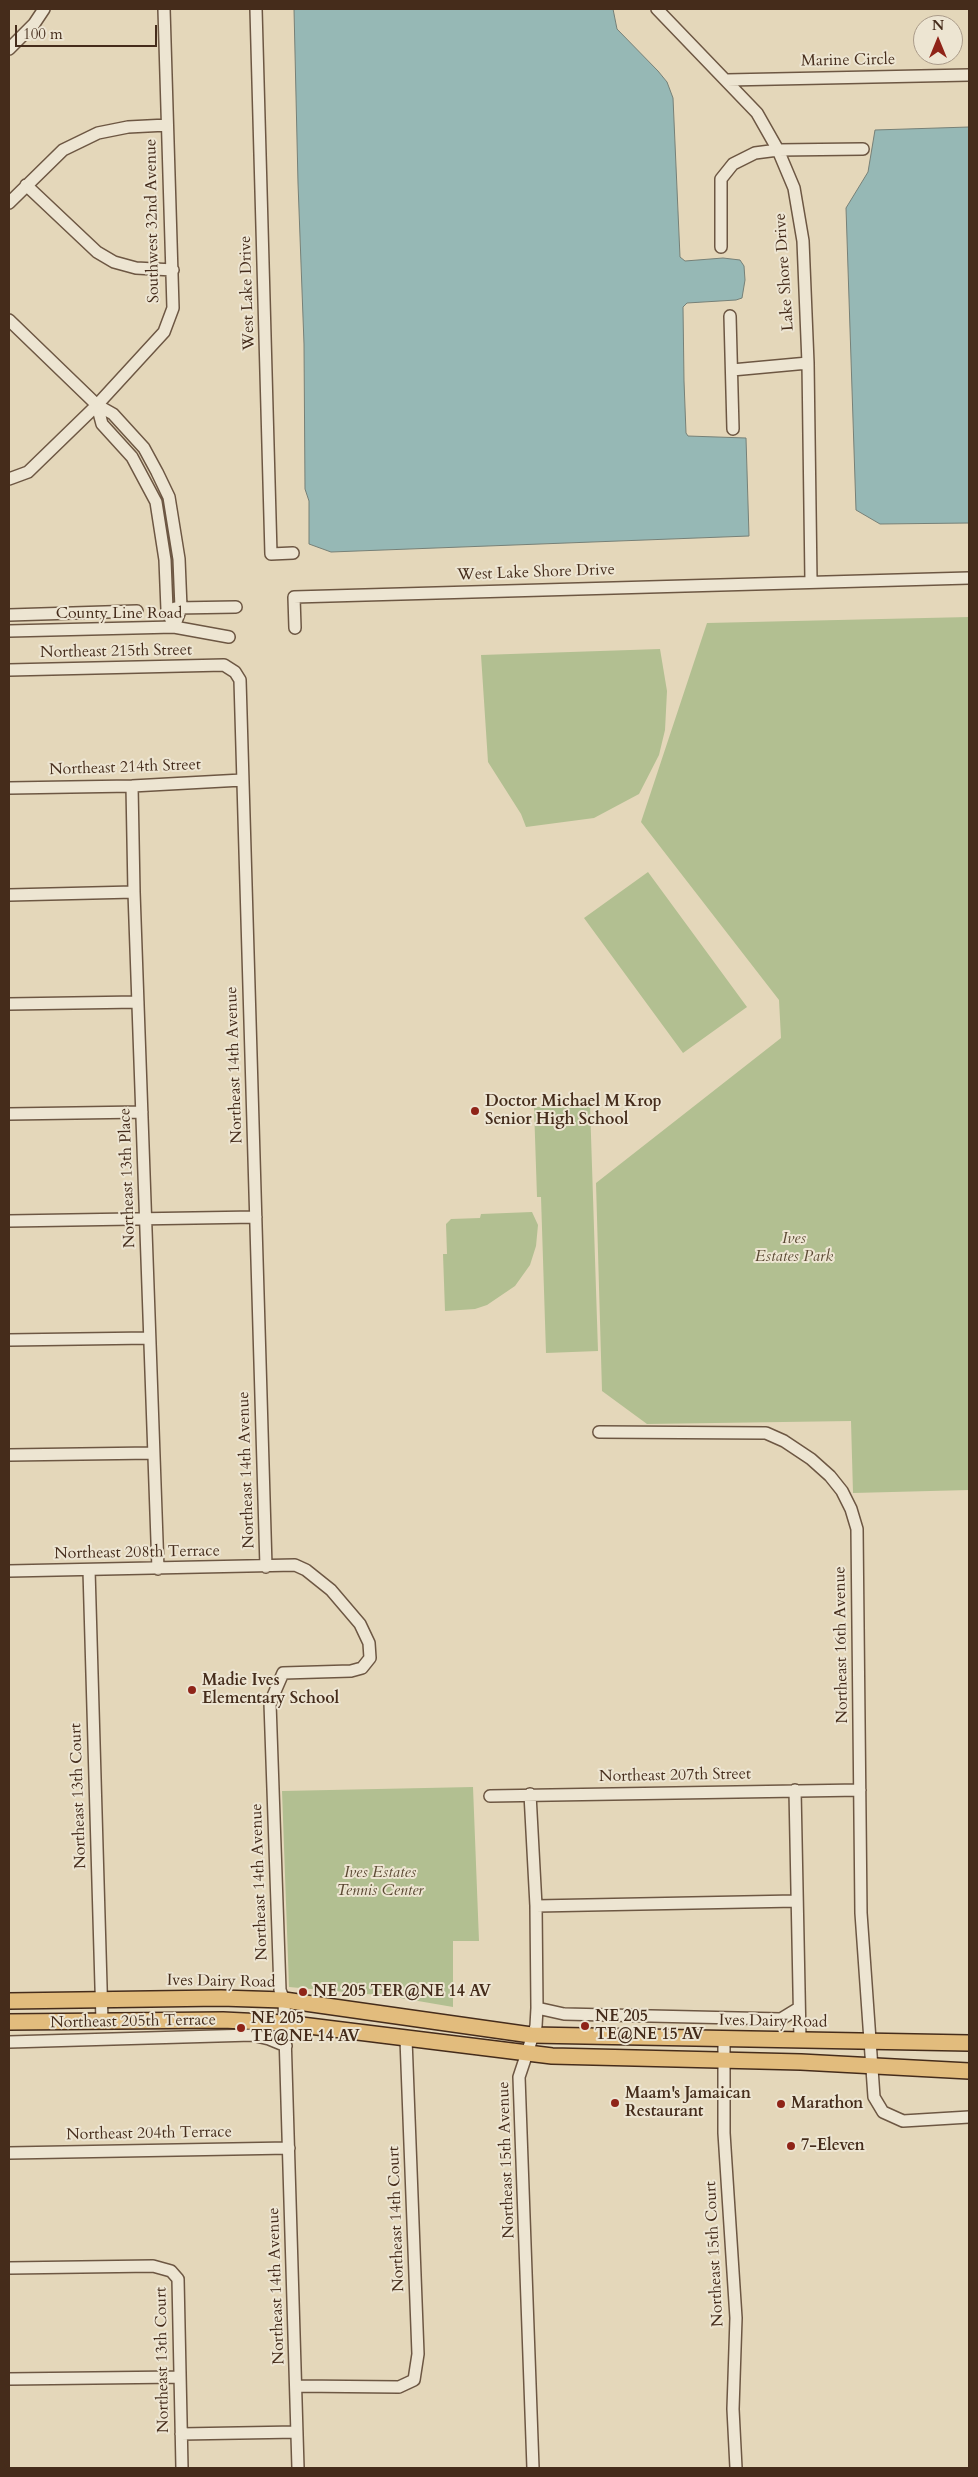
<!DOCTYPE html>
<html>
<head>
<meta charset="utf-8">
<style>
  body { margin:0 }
  #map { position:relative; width:978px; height:2477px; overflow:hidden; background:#e4d7ba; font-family:Cardo,serif }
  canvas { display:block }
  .frame { position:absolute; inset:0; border:10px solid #452c1b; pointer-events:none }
  .north { position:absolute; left:913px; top:15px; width:50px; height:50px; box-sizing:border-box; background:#ede5d2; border:1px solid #aa9b89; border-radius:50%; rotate:0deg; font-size:14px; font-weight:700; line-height:20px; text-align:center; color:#452c1b }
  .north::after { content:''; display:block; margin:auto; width:18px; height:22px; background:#8f2418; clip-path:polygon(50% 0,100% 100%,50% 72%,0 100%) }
  .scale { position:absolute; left:15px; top:25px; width:142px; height:22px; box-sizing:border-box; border:2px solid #452c1b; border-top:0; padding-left:6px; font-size:15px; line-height:18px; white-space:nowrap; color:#452c1b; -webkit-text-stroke:4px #ede5d2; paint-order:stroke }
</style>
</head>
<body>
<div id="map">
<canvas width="978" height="2477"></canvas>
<div class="frame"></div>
<div class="north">N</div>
<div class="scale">100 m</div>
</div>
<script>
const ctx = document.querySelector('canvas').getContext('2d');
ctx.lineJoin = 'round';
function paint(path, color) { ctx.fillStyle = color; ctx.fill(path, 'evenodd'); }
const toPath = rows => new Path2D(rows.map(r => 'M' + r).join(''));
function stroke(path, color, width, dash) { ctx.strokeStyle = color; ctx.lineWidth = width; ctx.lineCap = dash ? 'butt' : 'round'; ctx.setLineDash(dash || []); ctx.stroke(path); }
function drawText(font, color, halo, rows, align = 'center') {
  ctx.font = font + ' Cardo,serif'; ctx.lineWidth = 4; ctx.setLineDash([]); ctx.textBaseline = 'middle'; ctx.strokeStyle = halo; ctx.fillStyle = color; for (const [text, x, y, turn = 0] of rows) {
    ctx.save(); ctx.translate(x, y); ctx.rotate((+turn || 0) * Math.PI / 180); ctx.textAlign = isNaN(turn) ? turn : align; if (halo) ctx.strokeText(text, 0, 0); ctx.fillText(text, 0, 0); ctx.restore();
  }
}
paint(toPath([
  [969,617,969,1490,853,1493,851,1421,647,1424,602,1391,596,1183,781,1038,779,1000,641,822,707,623],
  [660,649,667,691,665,730,659,755,639,794,594,818,526,827,521,814,488,762,481,655],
  [648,872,747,1007,683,1053,584,918],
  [590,1105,598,1351,546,1353,541,1197,537,1197,534,1107],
  [532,1212,538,1225,536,1246,530,1265,515,1286,487,1305,475,1309,445,1311,443,1254,447,1254,446,1224,451,1219,480,1218,481,1214],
  [473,1787,479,1941,453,1941,453,2007,389,1996,289,1987,282,1791]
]), '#b2bf91');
const water = toPath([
  [294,9,613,9,617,29,658,71,667,82,673,98,680,257,685,261,723,258,740,260,744,266,745,280,742,298,736,300,687,303,683,307,684,381,686,433,688,436,746,438,749,536,331,552,309,544,309,501,305,489,304,344,298,183,294,9],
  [969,127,969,523,880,524,856,510,846,208,868,172,875,130,969,127]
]);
paint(water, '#96b8b5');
stroke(water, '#768077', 1);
const minor = toPath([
  [256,9,271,554,293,553],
  [657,9,757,113,778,150,794,188,803,241,808,363,811,581],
  [9,49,34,24,44,9],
  [727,80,969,75],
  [26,185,97,252,114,262,136,268,173,270],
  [9,203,63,150,98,133,128,127,167,125],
  [721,247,721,179,733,164,755,153,778,150,863,149],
  [730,316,733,429],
  [9,320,97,405,113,414,144,448,157,472,169,497,179,559,181,608,174,627],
  [732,370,808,363],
  [97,405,102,424,132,457,156,502,165,560,167,610,174,627],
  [9,479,28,472,97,405,164,332,173,308,164,9],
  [175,608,236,607],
  [9,615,137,611],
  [295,628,294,597,969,578],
  [9,631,174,627,229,637],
  [9,670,224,665,235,672,240,680,266,1567],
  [132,786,134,892,158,1569],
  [9,788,132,786,242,780],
  [9,895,134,892],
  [9,1004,138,1002],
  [9,1114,142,1112],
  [9,1221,256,1217],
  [9,1340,149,1338],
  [599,1432,766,1433,784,1441,811,1459,830,1476,842,1491,851,1509,857,1529,861,1913,874,2097,883,2112,903,2121,969,2117],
  [9,1455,153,1453],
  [89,1570,102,2021],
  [9,1571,295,1565,306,1570,331,1590,360,1624,369,1643,370,1658,362,1668,351,1671,283,1673,270,1703,280,1990,284,2000,285,2034,298,2468],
  [795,1790,800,2039],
  [530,1794,536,1906,537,2008,536,2026,519,2077,533,2468],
  [490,1796,860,1790],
  [536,1906,796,1901],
  [537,2008,564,2014,781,2019,799,2008],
  [724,2039,724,2133,736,2318,733,2409,736,2468],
  [9,2042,252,2035,269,2039,286,2046],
  [9,2153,289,2148],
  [9,2268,153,2266,171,2271,178,2279,182,2468],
  [9,2379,179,2377],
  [296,2386,399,2387,414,2380,418,2354,406,2039],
  [181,2434,297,2432]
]);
const major = toPath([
  [9,2001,221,1998,284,2000,531,2035,969,2043],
  [9,2022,223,2020,285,2023,552,2056,801,2062,969,2071]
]);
stroke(minor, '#6d5743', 14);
stroke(major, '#452c1b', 18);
stroke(minor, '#ede5d2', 11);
stroke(major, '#e2bc7d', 15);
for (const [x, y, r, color] of [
  [475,1111,5,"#8f2418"],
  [192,1690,5,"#8f2418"],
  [303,1992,5,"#8f2418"],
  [585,2026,5,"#8f2418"],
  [241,2028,5,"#8f2418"],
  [615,2103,5,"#8f2418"],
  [781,2104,5,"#8f2418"],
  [791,2146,5,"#8f2418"]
]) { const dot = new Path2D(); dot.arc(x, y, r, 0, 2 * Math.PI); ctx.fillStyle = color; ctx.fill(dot); stroke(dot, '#ede5d2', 2); }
drawText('16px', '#452c1b', '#ede5d2', [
  ["Marine Circle",848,61,-1],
  ["Southwest 32nd Avenue",153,221,-91],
  ["Lake Shore Drive",785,272,-94],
  ["West Lake Drive",248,293,-92],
  ["West Lake Shore Drive",536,573,-2],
  ["County Line Road",119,614],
  ["Northeast 215th Street",116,652,-1],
  ["Northeast 214th Street",125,768,-2],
  ["Northeast 14th Avenue",235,1065,-92],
  ["Northeast 13th Place",128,1178,-92],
  ["Northeast 14th Avenue",247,1470,-92],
  ["Northeast 208th Terrace",137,1553,-1],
  ["Northeast 16th Avenue",842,1645,-91],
  ["Northeast 207th Street",675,1776,-1],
  ["Northeast 13th Court",79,1796,-92],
  ["Northeast 14th Avenue",260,1882,-92],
  ["Ives Dairy Road",221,1982,1],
  ["Northeast 205th Terrace",133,2022,-1],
  ["Ives Dairy Road",773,2022,1],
  ["Northeast 204th Terrace",149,2134,-1],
  ["Northeast 15th Avenue",507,2160,-92],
  ["Northeast 14th Court",397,2219,-92],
  ["Northeast 15th Court",715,2254,-93],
  ["Northeast 14th Avenue",277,2286,-92],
  ["Northeast 13th Court",163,2360,-91]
]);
drawText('bold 16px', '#452c1b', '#ede5d2', [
  ["Doctor Michael M Krop",485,1102],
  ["Senior High School",485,1120],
  ["Madie Ives",202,1681],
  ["Elementary School",202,1699],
  ["NE 205 TER@NE 14 AV",313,1992],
  ["NE 205",595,2017],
  ["TE@NE 15 AV",595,2035],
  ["NE 205",251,2019],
  ["TE@NE 14 AV",251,2037],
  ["Maam's Jamaican",625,2094],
  ["Restaurant",625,2112],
  ["Marathon",791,2104],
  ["7-Eleven",801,2146]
], 'left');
drawText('italic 16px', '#5b4933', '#ede5d2', [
  ["Ives",794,1239],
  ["Estates Park",794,1257],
  ["Ives Estates",380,1873],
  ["Tennis Center",380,1891]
]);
</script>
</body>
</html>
